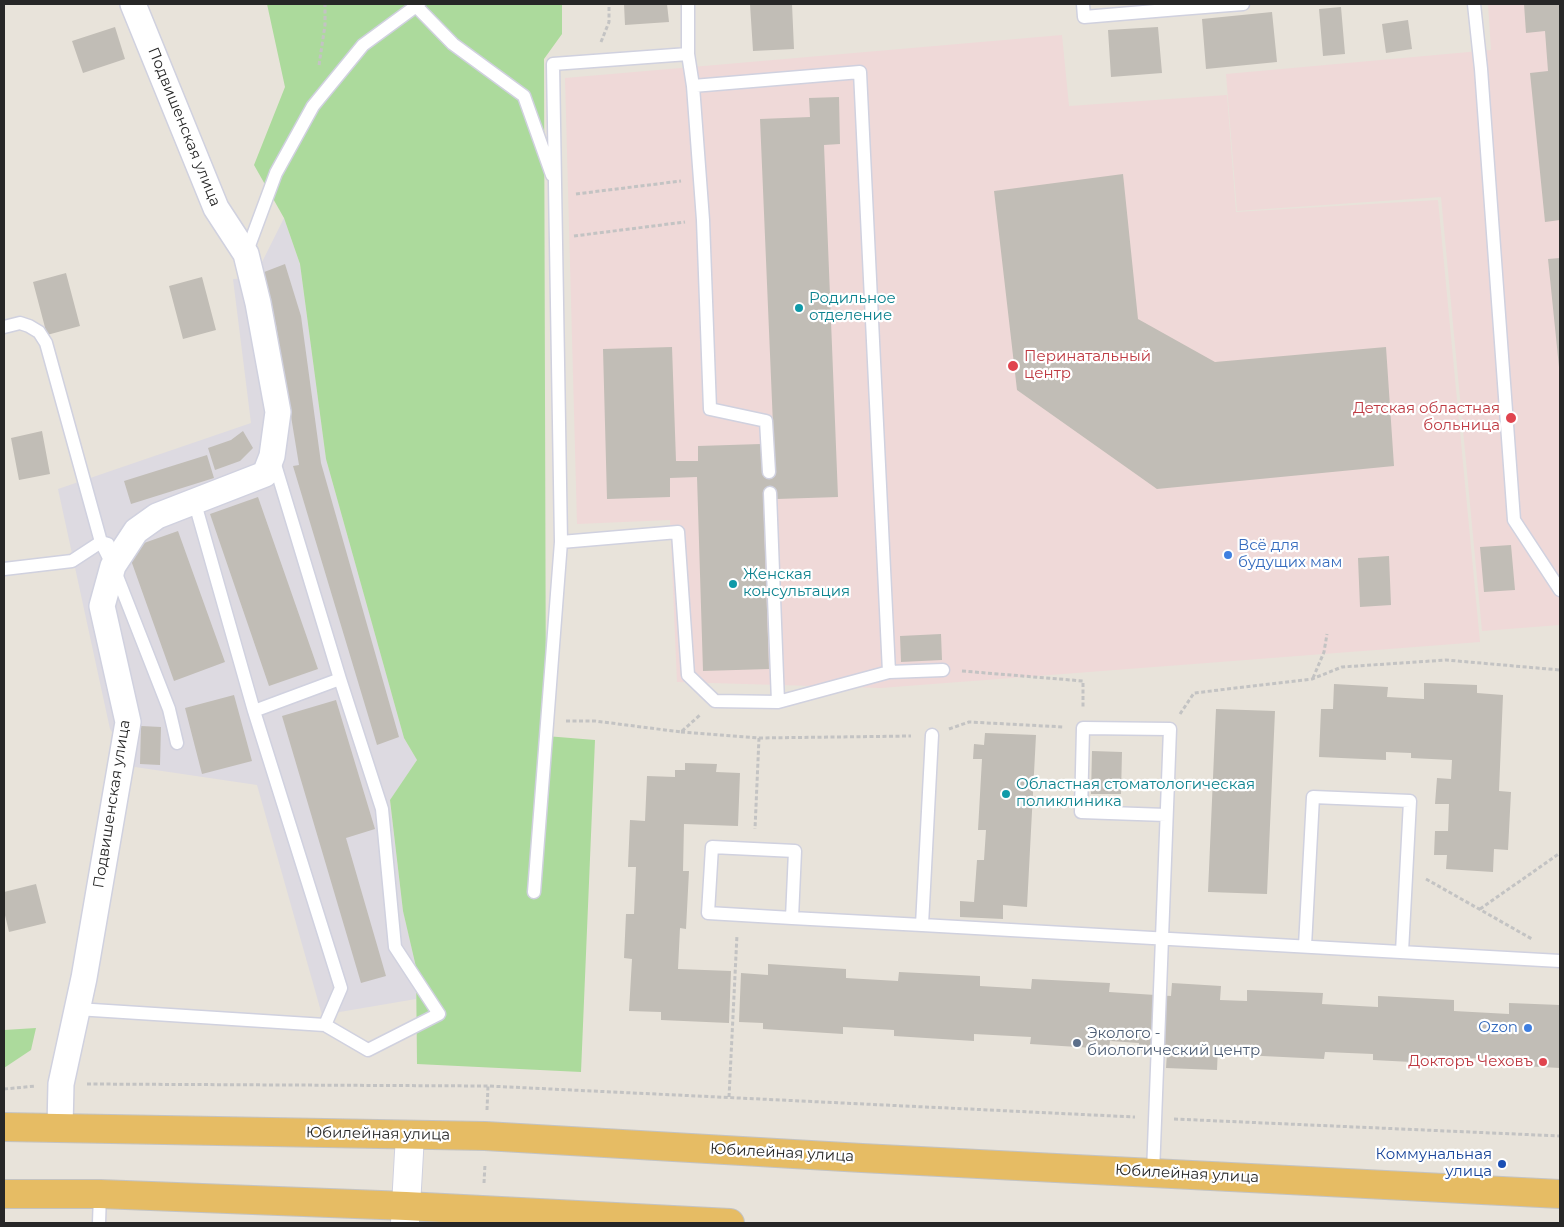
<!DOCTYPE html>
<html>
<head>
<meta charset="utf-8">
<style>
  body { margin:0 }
  #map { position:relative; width:1564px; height:1227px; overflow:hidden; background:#e8e3da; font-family:Montserrat,sans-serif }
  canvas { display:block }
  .frame { position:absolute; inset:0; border:5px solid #272727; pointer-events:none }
</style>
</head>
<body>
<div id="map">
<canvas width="1564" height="1227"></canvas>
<div class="frame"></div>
</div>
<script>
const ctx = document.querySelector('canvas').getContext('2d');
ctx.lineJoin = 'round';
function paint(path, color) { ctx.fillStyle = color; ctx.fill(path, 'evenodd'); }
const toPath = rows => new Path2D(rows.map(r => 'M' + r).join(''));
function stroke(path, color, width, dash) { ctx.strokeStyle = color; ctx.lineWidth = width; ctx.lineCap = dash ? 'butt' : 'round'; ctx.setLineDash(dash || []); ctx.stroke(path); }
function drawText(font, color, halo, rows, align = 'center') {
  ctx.font = font + ' Montserrat,sans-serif'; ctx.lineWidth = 4.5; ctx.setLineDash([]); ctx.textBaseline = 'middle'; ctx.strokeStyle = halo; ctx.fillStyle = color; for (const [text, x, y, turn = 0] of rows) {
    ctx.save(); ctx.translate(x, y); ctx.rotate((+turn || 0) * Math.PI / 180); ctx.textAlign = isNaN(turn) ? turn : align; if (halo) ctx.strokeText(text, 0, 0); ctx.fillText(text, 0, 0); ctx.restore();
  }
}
paint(toPath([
  [284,218,300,264,326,459,404,738,417,760,390,801,403,911,416,967,416,999,322,1015,257,785,135,767,110,729,58,489,251,423,233,279,254,278]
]), '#dddae1');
paint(toPath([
  [1488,4,1560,4,1560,625,1482,631,1441,197,1237,211,1226,74,1491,50],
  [1062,35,1069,106,1227,95,1236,212,1438,200,1480,642,881,688,677,682,670,520,577,524,565,78]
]), '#efd9d8');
paint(toPath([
  [267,4,562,4,562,34,544,59,546,736,595,740,581,1072,417,1064,416,967,403,911,390,800,417,760,404,738,326,459,300,264,284,218,254,165,285,87],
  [36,1028,31,1050,4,1068,4,1030]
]), '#acda9c');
paint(toPath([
  [624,4,667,4,669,22,625,25],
  [750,4,792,4,794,49,753,51],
  [1524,4,1560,4,1560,220,1545,222,1530,73,1548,71,1545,31,1526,33],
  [1341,7,1345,54,1323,56,1319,9],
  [1272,12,1277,62,1206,69,1202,19],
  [1408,20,1412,49,1386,53,1382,24],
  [115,27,125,59,83,73,72,41],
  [1158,27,1162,73,1111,77,1108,30],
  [839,97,840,144,824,145,838,497,777,499,777,492,763,493,769,669,703,671,697,477,670,478,670,497,607,499,603,349,672,347,676,461,698,461,698,446,761,444,762,472,775,472,760,119,810,117,809,98],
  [1123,174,1138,319,1215,362,1386,347,1394,466,1157,489,1017,390,994,191],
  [1560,258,1560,367,1559,367,1548,259],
  [285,264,301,316,321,463,399,737,377,745,293,466,299,465,276,325,259,274],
  [66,273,80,326,47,335,33,282],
  [202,277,216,330,183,339,169,286],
  [42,431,50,474,19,480,11,438],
  [243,431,253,448,240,461,215,470,208,448,231,440],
  [207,455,214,478,131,504,124,481],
  [258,497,318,669,269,686,210,514],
  [178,531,225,662,174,681,127,549],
  [1511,545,1515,590,1484,592,1480,547],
  [1389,556,1391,605,1360,607,1358,558],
  [941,634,942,660,901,662,900,636],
  [1424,683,1477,685,1477,693,1503,695,1499,791,1511,792,1508,850,1494,849,1493,872,1446,869,1447,855,1434,855,1435,831,1448,831,1449,804,1435,804,1437,778,1451,779,1452,760,1411,758,1411,753,1386,752,1386,760,1319,757,1321,709,1333,709,1334,684,1388,687,1387,697,1424,699],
  [234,695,252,761,202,774,185,708],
  [336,700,375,829,346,838,386,976,361,983,282,716],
  [1216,709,1275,711,1267,894,1208,892],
  [141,726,161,727,160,765,140,764],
  [985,733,1036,735,1027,907,1003,905,1003,919,960,917,960,901,974,902,977,860,984,860,986,830,978,830,982,759,973,759,974,744,984,745],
  [1092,751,1122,752,1121,794,1091,794],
  [685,763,717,764,716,772,740,773,738,826,684,824,683,871,689,871,686,929,680,928,678,969,731,971,729,1023,661,1020,661,1012,629,1011,632,959,624,958,626,914,634,914,636,867,628,867,630,820,645,821,647,776,675,777,675,770,685,770],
  [36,884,46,923,9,932,4,911,4,892],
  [768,964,846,969,846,978,898,981,899,972,980,976,980,986,1031,989,1032,979,1110,983,1109,992,1171,996,1172,983,1221,986,1220,1000,1247,1001,1247,990,1323,993,1322,1004,1378,1007,1378,996,1454,1000,1454,1011,1509,1014,1509,1003,1560,1005,1560,1068,1504,1065,1505,1060,1450,1057,1450,1064,1373,1060,1373,1054,1325,1052,1324,1059,1242,1055,1243,1049,1218,1047,1217,1070,1166,1068,1167,1053,1139,1051,1139,1043,1110,1041,1109,1049,1030,1044,1031,1037,974,1034,974,1041,894,1036,894,1030,843,1027,843,1034,763,1029,763,1023,739,1022,741,973,768,975]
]), '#c1bdb6');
const service = toPath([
  [1083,4,1084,17,1179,9,1178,4],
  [1474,4,1481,69,1514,520,1560,590],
  [416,6,453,44,524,96,552,175],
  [1179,9,1243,4],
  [688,54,693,86,703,220,710,409,766,421,769,472],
  [246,254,276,173,313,106,363,45,419,4],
  [4,327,20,323,29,326,39,332,46,343,101,542,113,566,169,709,177,743],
  [770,493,778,702],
  [194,500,254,711,341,988,325,1025],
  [561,542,678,532,688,675,715,701,778,702,889,672,860,72,693,86],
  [4,569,72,561,101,542,108,544],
  [889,672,943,670],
  [254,711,340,679],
  [534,892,561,542,553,64,688,54,688,4],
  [792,918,795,851,712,847,708,913,792,918,922,925,1560,961],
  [922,925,932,735],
  [1305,946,1313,797,1410,801,1402,952],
  [77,1009,325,1025,368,1050,439,1014,395,947,382,809,340,679,273,458],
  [1153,1173,1170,729,1083,728,1081,812,1166,815],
  [99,1223,100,1194]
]);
const minor = toPath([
  [60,1127,61,1084,84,978,128,722,102,606,113,566,136,531,157,516,265,474,272,456,278,412,258,303,246,254,216,208,133,4]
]);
const tertiary = toPath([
  [405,1223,410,1135]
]);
const trunk = toPath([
  [4,1127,485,1136,862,1158,1560,1194],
  [4,1194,100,1194,406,1206,730,1223]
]);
stroke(service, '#d0d1df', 15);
stroke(minor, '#d0d1df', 28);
stroke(tertiary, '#d0d1df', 30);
stroke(trunk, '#c3c3c3', 30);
stroke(toPath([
  [601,42,609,22,609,4],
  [319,65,325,25,325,4],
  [576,194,681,181],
  [574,236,685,222],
  [962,671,1083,681,1083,708],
  [1313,678,1324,652,1327,634],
  [1180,714,1194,693,1312,679,1342,667,1446,660,1560,670],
  [566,721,595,721,681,732,700,715],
  [949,729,969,722,1064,727],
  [681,732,759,738,755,829],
  [759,738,911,736],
  [1426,879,1532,939],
  [1480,909,1560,853],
  [87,1084,488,1086,1135,1117],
  [4,1089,36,1086],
  [729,1097,737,935],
  [487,1110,488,1086],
  [1174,1119,1560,1136],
  [484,1183,485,1164]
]), '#c3c3c3', 3, [4, 2.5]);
stroke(service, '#fff', 12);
stroke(minor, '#fff', 25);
stroke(tertiary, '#fff', 28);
stroke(trunk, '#e6bc64', 28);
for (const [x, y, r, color] of [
  [799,308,5,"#0f9aa8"],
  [1013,366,6,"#e0444e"],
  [1511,418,6,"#e0444e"],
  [1228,555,5,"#3f7fe0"],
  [733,584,5,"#0f9aa8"],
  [1006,794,5,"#0f9aa8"],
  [1528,1028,5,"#3f7fe0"],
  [1077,1043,5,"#5c6f8a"],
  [1543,1062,5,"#e0444e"],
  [1502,1164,5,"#1a4fb4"]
]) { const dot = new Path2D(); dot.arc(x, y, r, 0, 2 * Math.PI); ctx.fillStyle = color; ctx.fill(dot); stroke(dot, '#fff', 2); }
drawText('15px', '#272727', '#fff', [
  ["Подвишенская улица",184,127,68],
  ["Подвишенская улица",112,804,-81],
  ["Юбилейная улица",378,1134,1],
  ["Юбилейная улица",782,1153,3],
  ["Юбилейная улица",1187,1174,3]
]);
drawText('15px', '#0d838f', '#fff', [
  ["Родильное",809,299],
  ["отделение",809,316],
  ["Женская",743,575],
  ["консультация",743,592],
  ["Областная стоматологическая",1016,785],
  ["поликлиника",1016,802]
], 'left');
drawText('15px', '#be3a42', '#fff', [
  ["Перинатальный",1024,357,"left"],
  ["центр",1024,374,"left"],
  ["Детская областная",1500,409],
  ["больница",1500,426],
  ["Докторъ Чеховъ",1533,1062]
], 'right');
drawText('15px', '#366cbe', '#fff', [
  ["Всё для",1238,546],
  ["будущих мам",1238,563],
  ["Ozon",1518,1028,"right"]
], 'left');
drawText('15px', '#4e5e75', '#fff', [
  ["Эколого -",1087,1034],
  ["биологический центр",1087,1051]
], 'left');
drawText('15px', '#164399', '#fff', [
  ["Коммунальная",1492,1155],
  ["улица",1492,1172]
], 'right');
</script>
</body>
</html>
